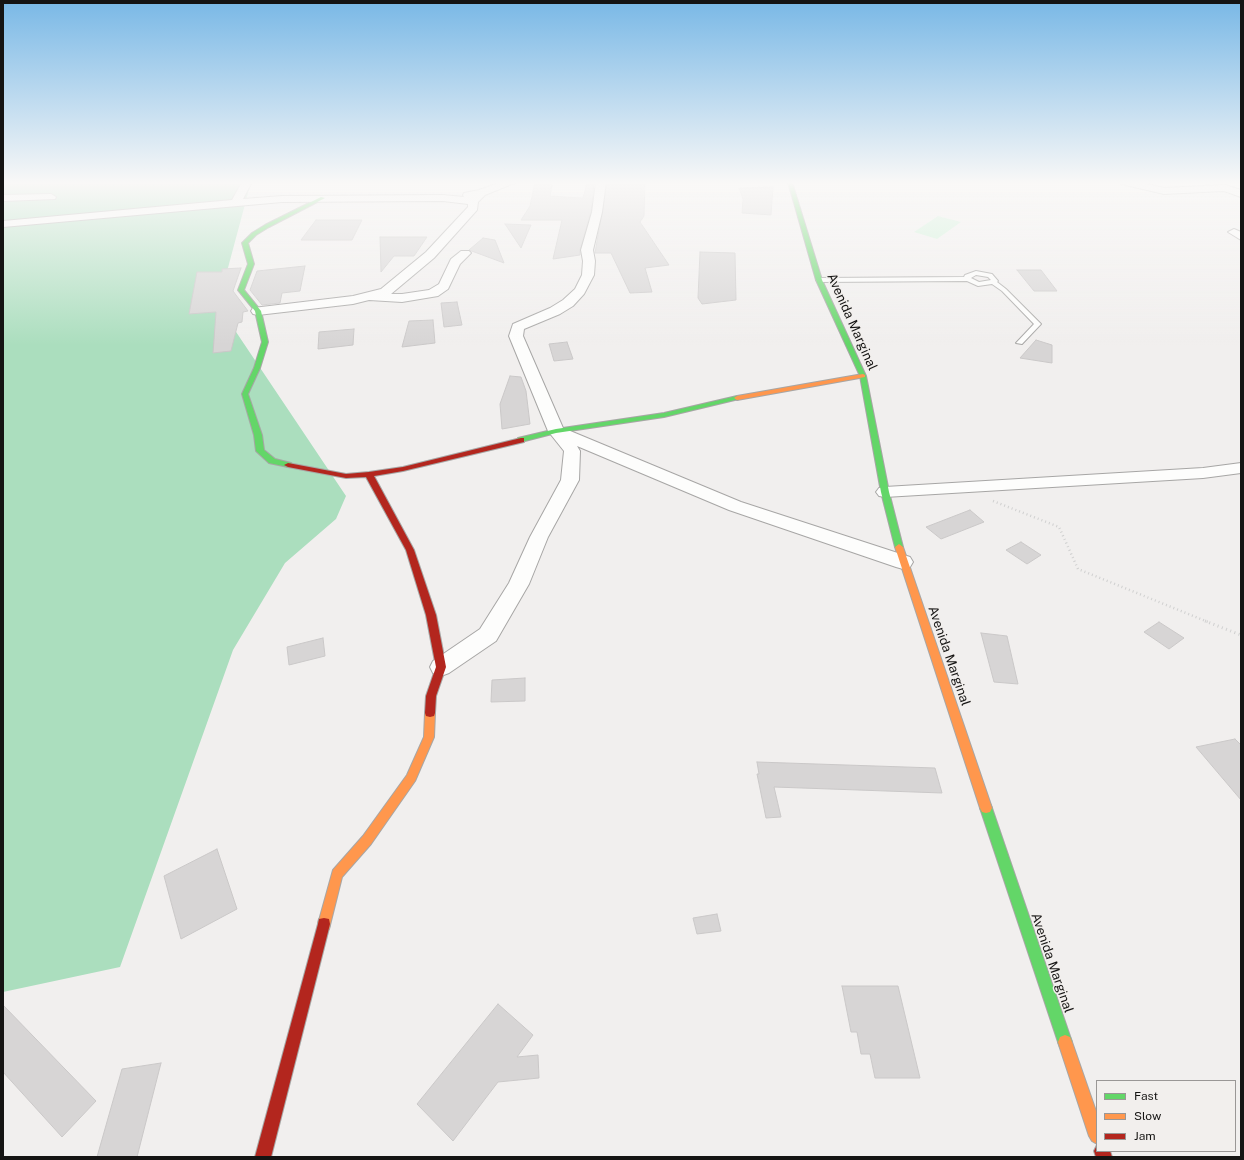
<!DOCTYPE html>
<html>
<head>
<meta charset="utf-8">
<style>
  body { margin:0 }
  #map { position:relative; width:1244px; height:1160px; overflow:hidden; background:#f1efee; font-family:"Public Sans",sans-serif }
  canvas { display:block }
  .frame { position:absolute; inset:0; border:4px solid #151413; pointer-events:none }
  .legend { position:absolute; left:1096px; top:1080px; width:140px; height:72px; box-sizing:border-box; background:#f2efed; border:1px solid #9a9796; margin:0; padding:5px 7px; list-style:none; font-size:12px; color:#151413 }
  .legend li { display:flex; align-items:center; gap:8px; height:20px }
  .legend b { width:20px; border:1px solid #9a9796 }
</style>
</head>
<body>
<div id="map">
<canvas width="1244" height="1160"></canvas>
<div class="frame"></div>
<ul class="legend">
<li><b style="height:5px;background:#63d668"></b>Fast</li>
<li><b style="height:5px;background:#ff974d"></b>Slow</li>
<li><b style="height:5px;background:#b3261e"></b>Jam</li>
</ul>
</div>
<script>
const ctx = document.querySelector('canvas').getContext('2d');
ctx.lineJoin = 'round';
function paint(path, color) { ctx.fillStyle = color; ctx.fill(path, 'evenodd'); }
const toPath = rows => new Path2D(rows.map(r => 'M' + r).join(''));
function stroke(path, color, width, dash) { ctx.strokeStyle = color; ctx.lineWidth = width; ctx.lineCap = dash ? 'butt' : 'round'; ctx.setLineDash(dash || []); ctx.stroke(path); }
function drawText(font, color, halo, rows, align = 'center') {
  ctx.font = font + ' "Public Sans",sans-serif'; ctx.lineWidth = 3; ctx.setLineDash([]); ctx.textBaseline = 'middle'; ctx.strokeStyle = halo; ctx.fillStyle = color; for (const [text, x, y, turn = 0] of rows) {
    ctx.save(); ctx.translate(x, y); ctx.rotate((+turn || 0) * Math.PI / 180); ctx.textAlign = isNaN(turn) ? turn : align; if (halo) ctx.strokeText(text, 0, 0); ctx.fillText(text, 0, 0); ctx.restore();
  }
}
paint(toPath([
  [938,216,961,222,937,239,914,232]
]), '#caf2d6');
paint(toPath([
  [3,182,251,182,218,305,346,496,336,519,285,563,233,650,120,967,3,992]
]), '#abdebe');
const building = toPath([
  [535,182,549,182,549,185,552,185,550,196,583,198,587,183,594,183,591,212,580,250,580,255,553,259,562,220,521,220,530,206,535,182],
  [619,182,645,182,644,216,640,222,669,265,645,268,652,292,630,293,611,253,595,253,607,183,619,182],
  [773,187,771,215,742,213,743,199,739,188,773,187],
  [316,220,362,220,352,240,301,240,316,220],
  [505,224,531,225,521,248,505,224],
  [380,237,427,237,414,256,394,256,381,272,380,237],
  [483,238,495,240,504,263,469,250,483,238],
  [700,252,735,253,736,300,702,304,698,298,700,252],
  [305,266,300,291,282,293,280,303,262,305,250,290,257,271,305,266],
  [241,268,233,291,248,311,243,312,242,322,238,323,231,351,213,353,216,312,189,314,197,272,222,272,222,269,241,268],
  [1017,270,1041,270,1057,291,1034,291,1017,270],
  [457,302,462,325,444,327,441,303,457,302],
  [433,320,435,343,402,347,409,321,433,320],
  [354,329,353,345,318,349,319,332,354,329],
  [1036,340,1052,345,1052,363,1020,358,1036,340],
  [567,342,573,359,554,361,549,344,567,342],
  [510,376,521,377,526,391,530,424,502,429,500,404,510,376],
  [970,510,984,522,941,539,926,527,970,510],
  [1021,542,1041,555,1027,564,1006,550,1021,542],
  [1159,622,1184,638,1169,649,1144,632,1159,622],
  [981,633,1007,636,1018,684,994,682,981,633],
  [323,638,325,656,289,665,287,647,323,638],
  [525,678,525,701,491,702,492,680,525,678],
  [1235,739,1241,745,1241,800,1196,747,1235,739],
  [757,762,935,768,942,793,774,787,781,817,766,818,757,774,759,774,757,762],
  [217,849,237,909,181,939,164,876,217,849],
  [717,914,721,931,697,934,693,918,717,914],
  [842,986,898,986,920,1078,875,1078,870,1054,861,1054,857,1032,851,1032,842,986],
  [498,1004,533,1035,517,1057,538,1055,539,1078,498,1082,453,1141,417,1104,498,1004],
  [3,1005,96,1101,62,1137,3,1072,3,1005],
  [161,1063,137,1157,97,1157,122,1069,161,1063]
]);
paint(building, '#d7d5d5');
stroke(building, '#cac8c8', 1);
const lane = toPath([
  [976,271,992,274,998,281,997,282,1006,289,1041,324,1022,344,1016,343,1034,324,1002,291,992,284,978,286,967,281,819,282,816,280,819,278,964,277,965,275,976,271],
  [976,275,988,277,991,280,979,282,971,278,976,275]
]);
const street = toPath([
  [242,182,252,182,243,199,282,196,443,195,464,197,463,195,464,193,479,190,502,182,517,182,485,195,478,202,477,210,434,258,391,294,402,294,429,290,439,284,451,259,461,251,469,251,471,253,460,264,448,289,438,296,402,302,369,300,353,304,258,315,253,314,251,311,253,308,353,296,381,289,426,252,468,207,468,204,443,201,282,202,3,227,3,221,232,200,242,182],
  [596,182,606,182,602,212,593,250,595,261,594,275,584,294,573,306,560,314,524,329,523,336,563,428,741,502,910,557,913,562,910,567,903,569,896,567,729,510,577,446,580,451,579,480,548,537,529,584,496,641,449,673,441,676,433,673,430,667,433,661,480,629,509,583,530,537,561,480,564,451,548,431,509,336,513,324,550,308,563,300,575,289,582,275,583,261,581,250,592,212,596,182],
  [1120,182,1139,182,1164,188,1225,185,1241,190,1241,197,1224,191,1164,194,1121,184,1120,182],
  [51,194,56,197,55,199,3,201,3,195,51,194],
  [1234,229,1241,232,1241,240,1228,232,1234,229],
  [1241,463,1241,473,1203,478,885,497,879,496,876,492,879,488,885,487,1203,468,1241,463]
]);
const fast = toPath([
  [788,182,792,182,822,280,866,376,889,492,903,547,902,549,899,550,895,547,881,492,860,376,816,280,788,182],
  [321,197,325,198,269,227,256,235,248,243,254,264,244,290,261,311,268,342,260,368,248,394,262,435,264,450,275,459,291,463,292,465,291,467,288,467,269,463,256,451,254,435,242,394,254,368,262,342,255,311,238,290,248,264,242,243,252,233,265,225,321,197],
  [737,396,739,397,739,399,664,417,556,433,521,442,517,440,518,438,556,429,664,413,737,396],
  [986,803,990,804,992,808,1072,1042,1070,1047,1065,1049,1060,1047,1058,1042,980,808,982,804,986,803]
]);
const slow = toPath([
  [863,374,865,375,865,377,737,400,734,398,737,396,863,374],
  [899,544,903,547,992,808,990,812,986,813,982,812,980,808,895,547,899,544],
  [430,709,434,710,435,713,434,737,415,781,371,844,342,877,329,929,324,930,319,929,318,924,333,870,363,836,407,775,424,737,425,713,426,710,430,709],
  [1065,1035,1070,1037,1072,1042,1097,1114,1097,1144,1092,1141,1089,1136,1058,1042,1060,1037,1065,1035]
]);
const jam = toPath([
  [521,438,524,438,524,442,403,471,374,476,414,550,436,615,446,667,436,696,435,713,434,716,430,717,426,716,425,713,426,696,436,667,426,615,406,550,366,477,346,478,288,467,284,465,288,463,346,474,369,472,403,467,521,438],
  [324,918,329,919,330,924,271,1157,255,1157,318,924,319,919,324,918],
  [1097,1145,1097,1151,1110,1151,1112,1157,1096,1157,1094,1151,1097,1145]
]);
stroke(lane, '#a7a6a5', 2);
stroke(street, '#a7a6a5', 2);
stroke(fast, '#a7a6a5', 2);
stroke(slow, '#a7a6a5', 2);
stroke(jam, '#a7a6a5', 2);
stroke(toPath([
  [993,501,1059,527,1078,569,1208,622]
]), '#d0d0d0', 2.5, [1, 3]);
stroke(toPath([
  [1205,621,1241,635]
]), '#d0d0d0', 3, [1, 3.5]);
paint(lane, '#fdfdfc');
paint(street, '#fdfdfc');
paint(fast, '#63d668');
paint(slow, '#ff974d');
paint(jam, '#b3261e');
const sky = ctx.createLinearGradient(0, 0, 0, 345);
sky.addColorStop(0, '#79b8e6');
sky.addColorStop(0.53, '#f9f8f7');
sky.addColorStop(1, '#f9f8f700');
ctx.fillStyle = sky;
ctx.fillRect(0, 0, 1244, 345);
drawText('13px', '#151413', '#f2efed', [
  ["Avenida Marginal",852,322,66],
  ["Avenida Marginal",949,656,71],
  ["Avenida Marginal",1052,963,71]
]);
</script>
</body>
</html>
